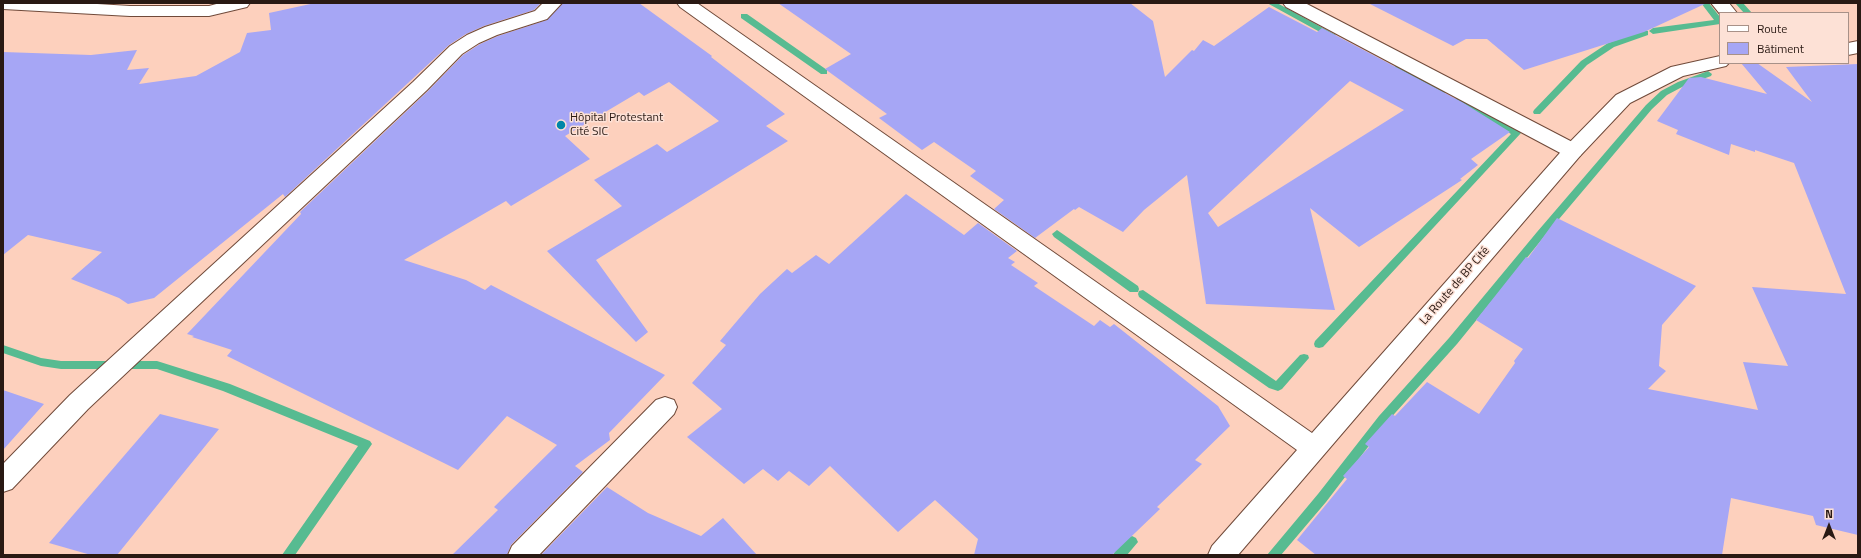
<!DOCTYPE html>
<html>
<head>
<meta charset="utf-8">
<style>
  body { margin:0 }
  #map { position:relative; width:1861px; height:558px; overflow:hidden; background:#fdd0bd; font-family:"Titillium Web",sans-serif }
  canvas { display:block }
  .frame { position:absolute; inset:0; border:4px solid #291913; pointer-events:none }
  .legend { position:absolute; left:1719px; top:12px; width:130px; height:52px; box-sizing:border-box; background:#fde1d6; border:1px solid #a89188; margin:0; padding:5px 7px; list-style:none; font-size:12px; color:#291913 }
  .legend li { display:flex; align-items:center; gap:8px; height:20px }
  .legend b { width:20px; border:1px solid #a89188 }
  .north { position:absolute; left:1809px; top:506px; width:40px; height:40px; -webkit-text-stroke:3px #fde1d6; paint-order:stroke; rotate:0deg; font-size:11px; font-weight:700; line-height:16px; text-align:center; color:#291913 }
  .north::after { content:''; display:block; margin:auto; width:14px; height:18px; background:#291913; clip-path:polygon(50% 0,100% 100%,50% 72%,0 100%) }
</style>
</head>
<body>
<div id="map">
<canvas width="1861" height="558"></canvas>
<div class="frame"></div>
<ul class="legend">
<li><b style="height:5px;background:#fff"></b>Route</li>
<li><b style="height:11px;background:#a6a6f5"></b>Bâtiment</li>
</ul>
<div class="north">N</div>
</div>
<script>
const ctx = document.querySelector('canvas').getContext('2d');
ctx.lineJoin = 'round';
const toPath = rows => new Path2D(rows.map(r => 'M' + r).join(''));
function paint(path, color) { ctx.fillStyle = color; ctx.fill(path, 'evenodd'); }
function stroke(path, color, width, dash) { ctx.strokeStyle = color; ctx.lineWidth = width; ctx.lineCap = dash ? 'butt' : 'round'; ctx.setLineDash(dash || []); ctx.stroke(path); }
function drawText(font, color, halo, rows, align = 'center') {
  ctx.font = font + ' "Titillium Web",sans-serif'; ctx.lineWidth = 3; ctx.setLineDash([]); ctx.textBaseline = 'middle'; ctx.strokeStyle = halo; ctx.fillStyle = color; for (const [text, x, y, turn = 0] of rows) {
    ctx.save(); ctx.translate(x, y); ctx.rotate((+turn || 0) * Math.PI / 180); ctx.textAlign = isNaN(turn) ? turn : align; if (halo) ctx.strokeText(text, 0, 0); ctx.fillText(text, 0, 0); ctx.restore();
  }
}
paint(toPath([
  [1267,3,1277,3,1336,35,1332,38,1329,37,1267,3],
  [1701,3,1709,3,1720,17,1720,24,1653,34,1649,31,1653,28,1714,20,1701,3],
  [1735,3,1743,3,1752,13,1744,13,1735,3],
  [741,14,747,14,827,70,827,74,821,74,741,18,741,14],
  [1645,30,1648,31,1648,35,1614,47,1587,65,1540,114,1534,114,1533,112,1534,110,1581,61,1608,43,1645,30],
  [1397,65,1446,89,1447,91,1443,94,1440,93,1394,70,1393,68,1397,65],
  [1708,71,1712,74,1711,76,1684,86,1667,95,1652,109,1543,238,1457,344,1387,422,1326,502,1281,555,1267,555,1318,494,1379,416,1449,338,1537,232,1646,105,1661,91,1678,82,1708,71],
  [1459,96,1521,133,1323,347,1319,348,1315,347,1314,344,1315,341,1511,134,1456,101,1455,99,1459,96],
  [1057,230,1138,286,1139,289,1138,292,1130,292,1054,237,1052,234,1057,230],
  [1143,290,1276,381,1300,355,1304,354,1308,355,1309,358,1282,389,1278,391,1269,388,1139,297,1138,294,1139,291,1143,290],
  [3,345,41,358,61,361,157,361,230,384,370,441,372,444,295,555,282,555,358,446,223,391,157,369,61,369,41,366,3,353,3,345],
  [1132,536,1136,538,1138,542,1127,555,1113,555,1115,551,1128,538,1132,536]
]), '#57bb91');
paint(toPath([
  [315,3,541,3,534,10,484,26,466,34,449,45,285,197,283,194,154,298,128,304,119,298,71,279,102,252,28,235,3,255,3,52,91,55,137,50,127,70,149,68,139,84,196,76,240,52,247,33,271,30,269,13],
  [563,3,639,3,712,56,711,57,785,114,766,126,788,141,596,260,648,332,636,342,547,251,622,206,594,180,657,144,667,152,719,121,669,82,644,96,639,92,565,136,590,159,511,206,506,201,404,260,466,280,485,290,491,285,665,375,609,433,610,440,575,466,583,472,511,545,507,555,452,555,498,510,494,507,557,445,507,416,458,470,227,356,232,350,192,337,194,336,187,334,301,214,300,212,428,91,463,55,480,44,498,36,547,20],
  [778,3,1130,3,1153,21,1165,77,1192,50,1194,51,1203,40,1214,46,1269,7,1317,32,1322,28,1462,102,1510,132,1471,159,1478,165,1460,179,1462,180,1359,247,1310,208,1335,310,1206,304,1187,175,1144,210,1123,232,1079,207,1075,210,1074,209,1035,238,994,209,1004,200,970,176,976,171,934,142,922,150,879,118,887,114,825,69,851,54],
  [1350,81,1404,110,1218,227,1208,213],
  [1368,3,1707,3,1644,32,1524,70,1487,39,1466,39,1453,46],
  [1741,63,1757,63,1812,102,1786,67,1858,64,1858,535,1816,525,1813,516,1731,498,1722,555,1316,555,1297,540,1347,479,1343,476,1369,447,1365,444,1392,414,1395,416,1427,382,1479,414,1515,363,1514,361,1523,349,1476,320,1526,257,1528,258,1557,218,1696,286,1662,325,1659,366,1666,371,1648,389,1758,410,1743,362,1788,366,1752,287,1846,294,1794,163,1755,150,1755,152,1731,144,1729,155,1676,134,1678,130,1657,121,1689,78,1701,77,1767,94],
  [906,194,964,235,978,223,1017,251,1008,258,1015,262,1011,265,1038,283,1034,286,1094,326,1100,320,1110,327,1114,324,1218,406,1230,426,1195,460,1202,464,1157,507,1160,509,1112,555,974,555,978,539,935,500,898,532,830,466,809,486,789,471,778,481,763,469,744,484,687,437,722,409,692,383,726,345,720,341,760,294,787,269,792,273,816,255,829,264],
  [3,390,44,404,3,450],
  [160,414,219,429,117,555,91,555,49,543],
  [607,487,648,513,701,536,723,518,757,555,541,555]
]), '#a6a6f5');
const minor = toPath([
  [3,3,81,3,130,6,209,6,220,3,250,3,247,7,209,16,130,16,3,9,3,3],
  [543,3,562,3,547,19,497,35,479,43,462,54,427,90,88,409,12,489,3,492,3,464,70,395,413,82,450,46,467,35,485,27,535,11,543,3],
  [1283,3,1305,3,1580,146,1583,151,1580,156,1573,158,1566,156,1286,7,1283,3],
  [1711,3,1729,3,1737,13,1720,13,1720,14,1711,3],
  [665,397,674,400,677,407,674,414,539,555,508,555,512,546,656,400,665,397]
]);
const tertiary = toPath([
  [677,3,697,3,1312,433,1566,146,1616,95,1671,67,1720,56,1720,63,1729,63,1726,66,1683,76,1630,103,1580,156,1238,555,1208,555,1212,546,1297,450,680,7,677,3],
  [1858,41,1858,53,1848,55,1848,43,1858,41]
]);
stroke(minor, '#704a3a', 2);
stroke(tertiary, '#704a3a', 2);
paint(minor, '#fff');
paint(tertiary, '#fff');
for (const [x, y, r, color] of [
  [561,125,5,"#0086a7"]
]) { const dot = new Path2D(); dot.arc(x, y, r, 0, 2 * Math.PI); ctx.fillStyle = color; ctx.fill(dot); stroke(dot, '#fde1d6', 1.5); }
drawText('12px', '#291913', '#fde1d6', [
  ["Hôpital Protestant",570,118],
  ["Cité SIC",570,132]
], 'left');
drawText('12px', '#291913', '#fde1d6', [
  ["La Route de BP Cité",1455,286,-49]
]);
</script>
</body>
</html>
